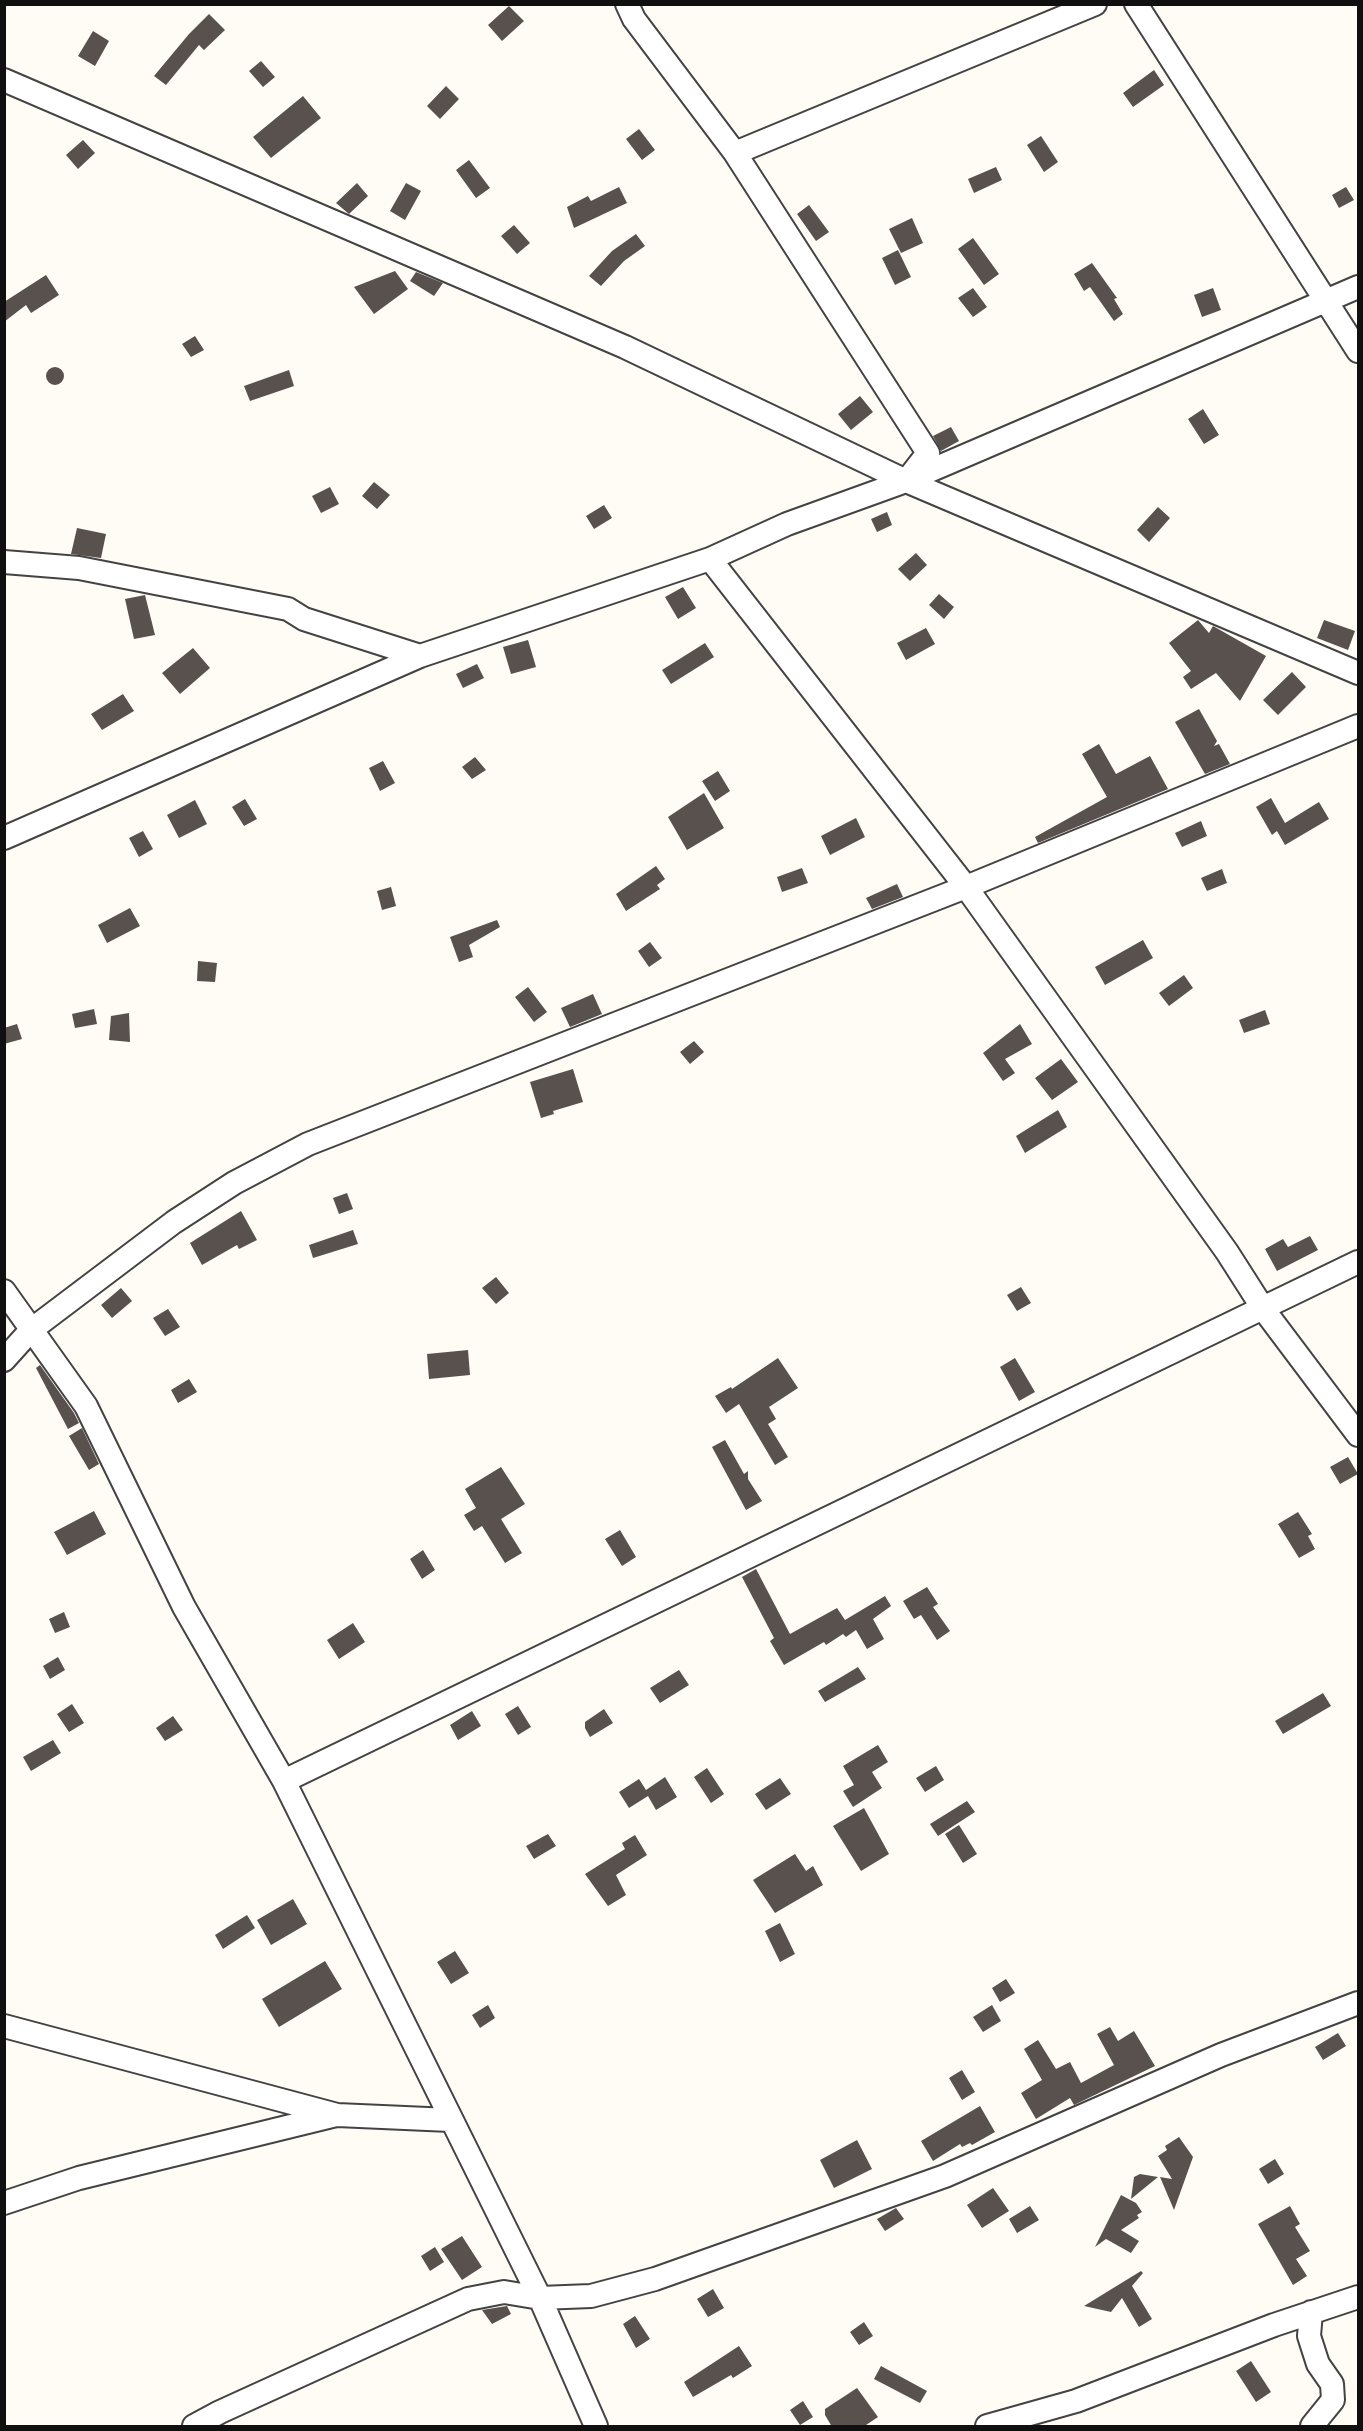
<!DOCTYPE html>
<html>
<head>
<meta charset="utf-8">
<style>
  body { margin:0 }
  #map { position:relative; width:1363px; height:2431px; overflow:hidden; background:#fefcf4; font-family:"Playfair Display",serif }
  canvas { display:block }
  .frame { position:absolute; inset:0; border:6px solid #101010; pointer-events:none }
</style>
</head>
<body>
<div id="map">
<canvas width="1363" height="2431"></canvas>
<div class="frame"></div>
</div>
<script>
const ctx = document.querySelector('canvas').getContext('2d');
ctx.lineJoin = 'round';
function paint(path, color) { ctx.fillStyle = color; ctx.fill(path, 'evenodd'); }
const toPath = rows => new Path2D(rows.map(r => 'M' + r).join(''));
function stroke(path, color, width, dash) { ctx.strokeStyle = color; ctx.lineWidth = width; ctx.lineCap = dash ? 'butt' : 'round'; ctx.setLineDash(dash || []); ctx.stroke(path); }
paint(toPath([
  [509,6,524,21,502,41,488,25],
  [209,14,225,30,204,50,199,45,166,85,154,76,189,34],
  [93,31,109,41,95,66,78,56],
  [261,61,275,77,263,87,249,71],
  [1154,70,1164,85,1133,107,1123,93],
  [446,86,459,99,440,119,427,106],
  [303,96,321,118,271,158,253,137],
  [639,129,655,150,642,160,626,139],
  [1041,136,1058,162,1044,172,1027,145],
  [83,140,95,153,78,169,66,155],
  [469,160,490,188,476,198,456,170],
  [996,167,1002,180,974,193,968,179],
  [357,183,368,196,349,214,336,203],
  [406,183,421,191,405,220,390,211],
  [619,187,627,203,574,228,567,207,588,196,591,201],
  [1346,187,1354,200,1339,208,1332,195],
  [809,205,829,232,816,241,797,214],
  [912,218,923,243,901,253,889,229],
  [514,225,530,243,517,254,501,236],
  [636,234,645,246,624,261,601,286,589,276,612,251],
  [973,238,999,274,984,285,958,249],
  [898,250,911,277,895,285,882,258],
  [1092,263,1117,298,1114,299,1123,314,1114,321,1090,287,1084,291,1074,274],
  [395,271,408,289,374,314,354,287],
  [416,272,443,283,434,296,410,281],
  [46,275,59,295,31,313,26,305,4,322,4,302],
  [973,288,987,307,973,317,958,298],
  [1213,288,1221,310,1202,317,1194,295],
  [195,336,204,350,191,357,182,344],
  '46 376a9 9 0 1 1 18 0a9 9 0 1 1-18 0Z',
  [289,370,294,386,250,401,244,386],
  [860,396,873,412,851,430,838,414],
  [1203,409,1219,435,1204,444,1188,419],
  [951,427,959,441,941,451,933,436],
  [374,482,390,495,377,509,362,496],
  [330,487,339,504,321,513,312,496],
  [604,505,612,518,594,529,586,516],
  [1158,507,1170,518,1149,542,1137,530],
  [887,512,892,525,877,532,871,519],
  [77,528,106,534,101,558,71,554],
  [916,553,927,565,910,581,898,569],
  [683,587,696,608,678,619,665,597],
  [939,594,954,607,944,619,929,605],
  [145,595,155,635,134,639,125,599],
  [1198,620,1209,633,1213,626,1266,656,1240,701,1216,673,1191,689,1183,677,1191,671,1169,643],
  [1324,620,1355,631,1348,650,1317,638],
  [926,628,935,644,906,660,897,643],
  [528,640,536,667,511,674,503,647],
  [705,643,714,657,671,684,662,670],
  [193,648,210,668,180,694,162,673],
  [477,664,484,678,463,688,456,674],
  [1292,672,1306,687,1278,715,1263,700],
  [123,694,134,711,102,730,91,714],
  [1199,709,1217,741,1214,746,1219,744,1230,764,1205,774,1175,722],
  [1099,744,1116,774,1150,756,1168,789,1038,843,1035,837,1107,797,1082,754],
  [475,757,486,770,472,779,462,767],
  [383,761,395,783,380,791,369,768],
  [718,771,730,791,715,801,702,781],
  [704,793,724,828,687,850,668,817],
  [1271,798,1285,823,1319,802,1329,819,1285,845,1277,831,1272,835,1256,807],
  [245,799,257,819,244,826,232,807],
  [195,800,207,824,179,838,167,815],
  [856,818,865,837,830,855,821,836],
  [1201,821,1207,836,1182,847,1175,833],
  [143,831,153,849,139,857,129,838],
  [656,866,665,879,657,885,660,889,626,911,616,894],
  [802,868,808,883,782,892,777,877],
  [1222,869,1227,883,1207,891,1201,878],
  [897,884,903,897,872,909,866,898],
  [391,887,396,906,382,910,377,891],
  [130,908,140,926,107,943,98,925],
  [497,920,500,927,469,945,473,957,459,962,450,937],
  [1143,940,1153,958,1105,985,1095,967],
  [650,942,662,958,649,967,638,951],
  [198,961,217,963,215,982,197,981],
  [1184,975,1193,988,1169,1006,1159,993],
  [528,987,547,1012,534,1022,515,997],
  [593,994,602,1014,570,1027,561,1008],
  [94,1009,97,1024,75,1028,72,1014],
  [1265,1010,1270,1024,1244,1033,1239,1020],
  [129,1013,130,1042,109,1040,111,1016],
  [17,1024,22,1039,4,1044,4,1028],
  [1020,1024,1032,1044,1005,1059,1015,1073,1003,1081,983,1053],
  [694,1041,704,1052,690,1064,680,1052],
  [1061,1059,1078,1082,1052,1100,1035,1078],
  [573,1069,583,1102,553,1111,554,1114,541,1118,530,1082],
  [1058,1110,1067,1127,1025,1153,1016,1136],
  [347,1193,353,1209,339,1214,333,1198],
  [241,1211,257,1240,239,1249,237,1245,202,1265,190,1243],
  [353,1230,358,1244,313,1258,309,1245],
  [1310,1236,1318,1250,1277,1271,1265,1249,1283,1239,1288,1247],
  [496,1277,509,1293,496,1304,482,1288],
  [1021,1287,1031,1303,1017,1311,1007,1295],
  [121,1288,132,1301,112,1318,101,1305],
  [168,1309,180,1327,165,1336,153,1318],
  [468,1350,470,1375,429,1379,427,1354],
  [778,1358,798,1388,769,1407,776,1419,768,1424,788,1457,775,1465,739,1404,726,1413,715,1396,731,1387,732,1389],
  [1015,1358,1035,1392,1019,1401,1000,1367],
  [40,1365,74,1413,79,1423,68,1429,36,1368],
  [189,1379,197,1392,178,1403,171,1390],
  [82,1428,99,1464,89,1470,69,1436],
  [725,1440,744,1474,748,1471,748,1479,762,1501,746,1510,712,1447],
  [1348,1457,1358,1474,1340,1484,1330,1467],
  [501,1467,525,1504,501,1519,522,1553,505,1563,482,1526,474,1531,464,1515,476,1508,465,1489],
  [94,1511,106,1534,67,1555,54,1532],
  [1298,1512,1312,1534,1308,1536,1315,1549,1299,1558,1278,1524],
  [620,1530,636,1557,622,1566,605,1539],
  [423,1550,435,1570,422,1579,410,1559],
  [756,1569,790,1634,837,1608,845,1620,885,1596,891,1606,873,1619,884,1639,867,1649,856,1630,846,1637,843,1634,826,1645,824,1642,784,1665,770,1641,774,1638,742,1577],
  [927,1587,938,1604,933,1607,950,1631,937,1640,921,1615,914,1619,903,1601],
  [64,1612,70,1627,55,1633,49,1619],
  [353,1623,365,1642,339,1659,327,1640],
  [58,1657,65,1670,50,1679,43,1666],
  [858,1667,866,1679,825,1702,818,1691],
  [679,1670,689,1685,660,1703,650,1688],
  [1323,1693,1331,1706,1283,1734,1275,1721],
  [72,1704,84,1723,69,1732,57,1714],
  [518,1706,531,1727,518,1735,505,1714],
  [604,1709,613,1723,590,1737,585,1728,585,1722],
  [472,1711,481,1726,458,1740,450,1725],
  [173,1716,183,1730,165,1741,156,1728],
  [53,1740,61,1753,31,1771,23,1757],
  [878,1745,888,1762,872,1772,882,1788,853,1807,843,1791,854,1785,843,1766],
  [936,1766,944,1780,925,1792,916,1778],
  [707,1768,724,1794,711,1803,694,1777],
  [665,1777,677,1797,656,1810,648,1796,629,1808,619,1792,639,1779,646,1790],
  [780,1778,791,1794,766,1810,755,1794],
  [967,1801,975,1812,938,1836,930,1824],
  [864,1808,889,1854,861,1871,833,1826],
  [959,1825,977,1854,963,1863,945,1834],
  [548,1834,556,1846,534,1859,526,1846],
  [635,1835,647,1855,616,1875,626,1895,608,1906,585,1874,625,1849,622,1843],
  [795,1854,806,1871,813,1866,823,1885,775,1913,753,1880],
  [293,1899,307,1924,271,1945,257,1920],
  [247,1915,255,1928,223,1949,215,1935],
  [780,1923,795,1954,780,1962,765,1931],
  [455,1951,469,1973,451,1984,437,1962],
  [325,1961,342,1989,279,2027,262,1999],
  [1006,1979,1015,1993,1000,2002,992,1988],
  [488,2005,495,2018,480,2028,472,2015],
  [992,2005,1001,2021,983,2032,973,2017],
  [1110,2027,1118,2041,1134,2031,1155,2066,1074,2105,1070,2098,1036,2119,1021,2093,1042,2080,1024,2049,1038,2040,1056,2069,1070,2062,1081,2083,1114,2065,1097,2034],
  [1338,2033,1346,2046,1323,2060,1315,2047],
  [962,2070,975,2092,962,2100,949,2078],
  [980,2106,995,2132,972,2145,970,2143,962,2147,960,2144,933,2161,921,2141],
  [1179,2137,1193,2157,1174,2210,1160,2177,1172,2179,1158,2156,1167,2150,1165,2146],
  [857,2140,872,2169,834,2188,820,2160],
  [1275,2159,1284,2174,1268,2184,1259,2169],
  [1140,2174,1158,2177,1131,2199,1134,2177],
  [993,2188,1009,2211,982,2228,967,2205],
  [1121,2195,1136,2203,1142,2212,1137,2215,1139,2218,1121,2230,1139,2241,1131,2253,1106,2239,1095,2247],
  [1030,2206,1039,2220,1017,2233,1009,2219],
  [1290,2206,1300,2224,1295,2227,1310,2251,1296,2259,1307,2276,1293,2285,1258,2224],
  [896,2208,904,2219,885,2231,877,2219],
  [462,2236,482,2267,462,2280,441,2249],
  [435,2247,444,2262,430,2271,421,2256],
  [1141,2271,1143,2273,1132,2286,1152,2319,1139,2327,1122,2298,1111,2312,1084,2306],
  [713,2289,724,2308,708,2317,697,2299],
  [507,2306,511,2314,492,2324,482,2310],
  [635,2316,650,2339,636,2348,623,2324],
  [864,2322,873,2336,859,2345,850,2332],
  [739,2346,752,2366,733,2378,731,2375,693,2397,684,2382],
  [1251,2361,1271,2392,1256,2402,1236,2371],
  [881,2366,927,2391,920,2403,874,2379],
  [857,2388,878,2417,863,2427,832,2427,825,2415,825,2409],
  [803,2401,813,2417,800,2425,790,2410]
]), '#58514d');
const minor = toPath([
  [627,4,634,19,735,153,928,453,907,480],
  [1136,4,1358,351],
  [4,80,625,347,906,481,1358,673],
  [735,153,1095,4],
  [710,559,966,887,1227,1252,1264,1310,1358,1435],
  [4,562,79,568,288,609,304,619,420,656],
  [4,838,420,656,710,559,787,524,906,481,1358,287],
  [4,1291,86,1406,184,1607,284,1781,540,2298,596,2426],
  [4,1360,31,1330,174,1222,234,1183,308,1144,966,887,1358,726],
  [284,1781,1358,1262],
  [4,2026,337,2115,450,2120],
  [4,2203,79,2178,336,2115],
  [1311,2312,1309,2336,1318,2364,1332,2384,1333,2400,1312,2426],
  [194,2426,220,2412,468,2299,504,2292,540,2298,591,2296,655,2279,945,2176,1221,2055,1358,2003],
  [987,2426,1076,2401,1274,2325,1358,2297]
]);
stroke(minor, '#434343', 26);
stroke(minor, '#fff', 22);
</script>
</body>
</html>
